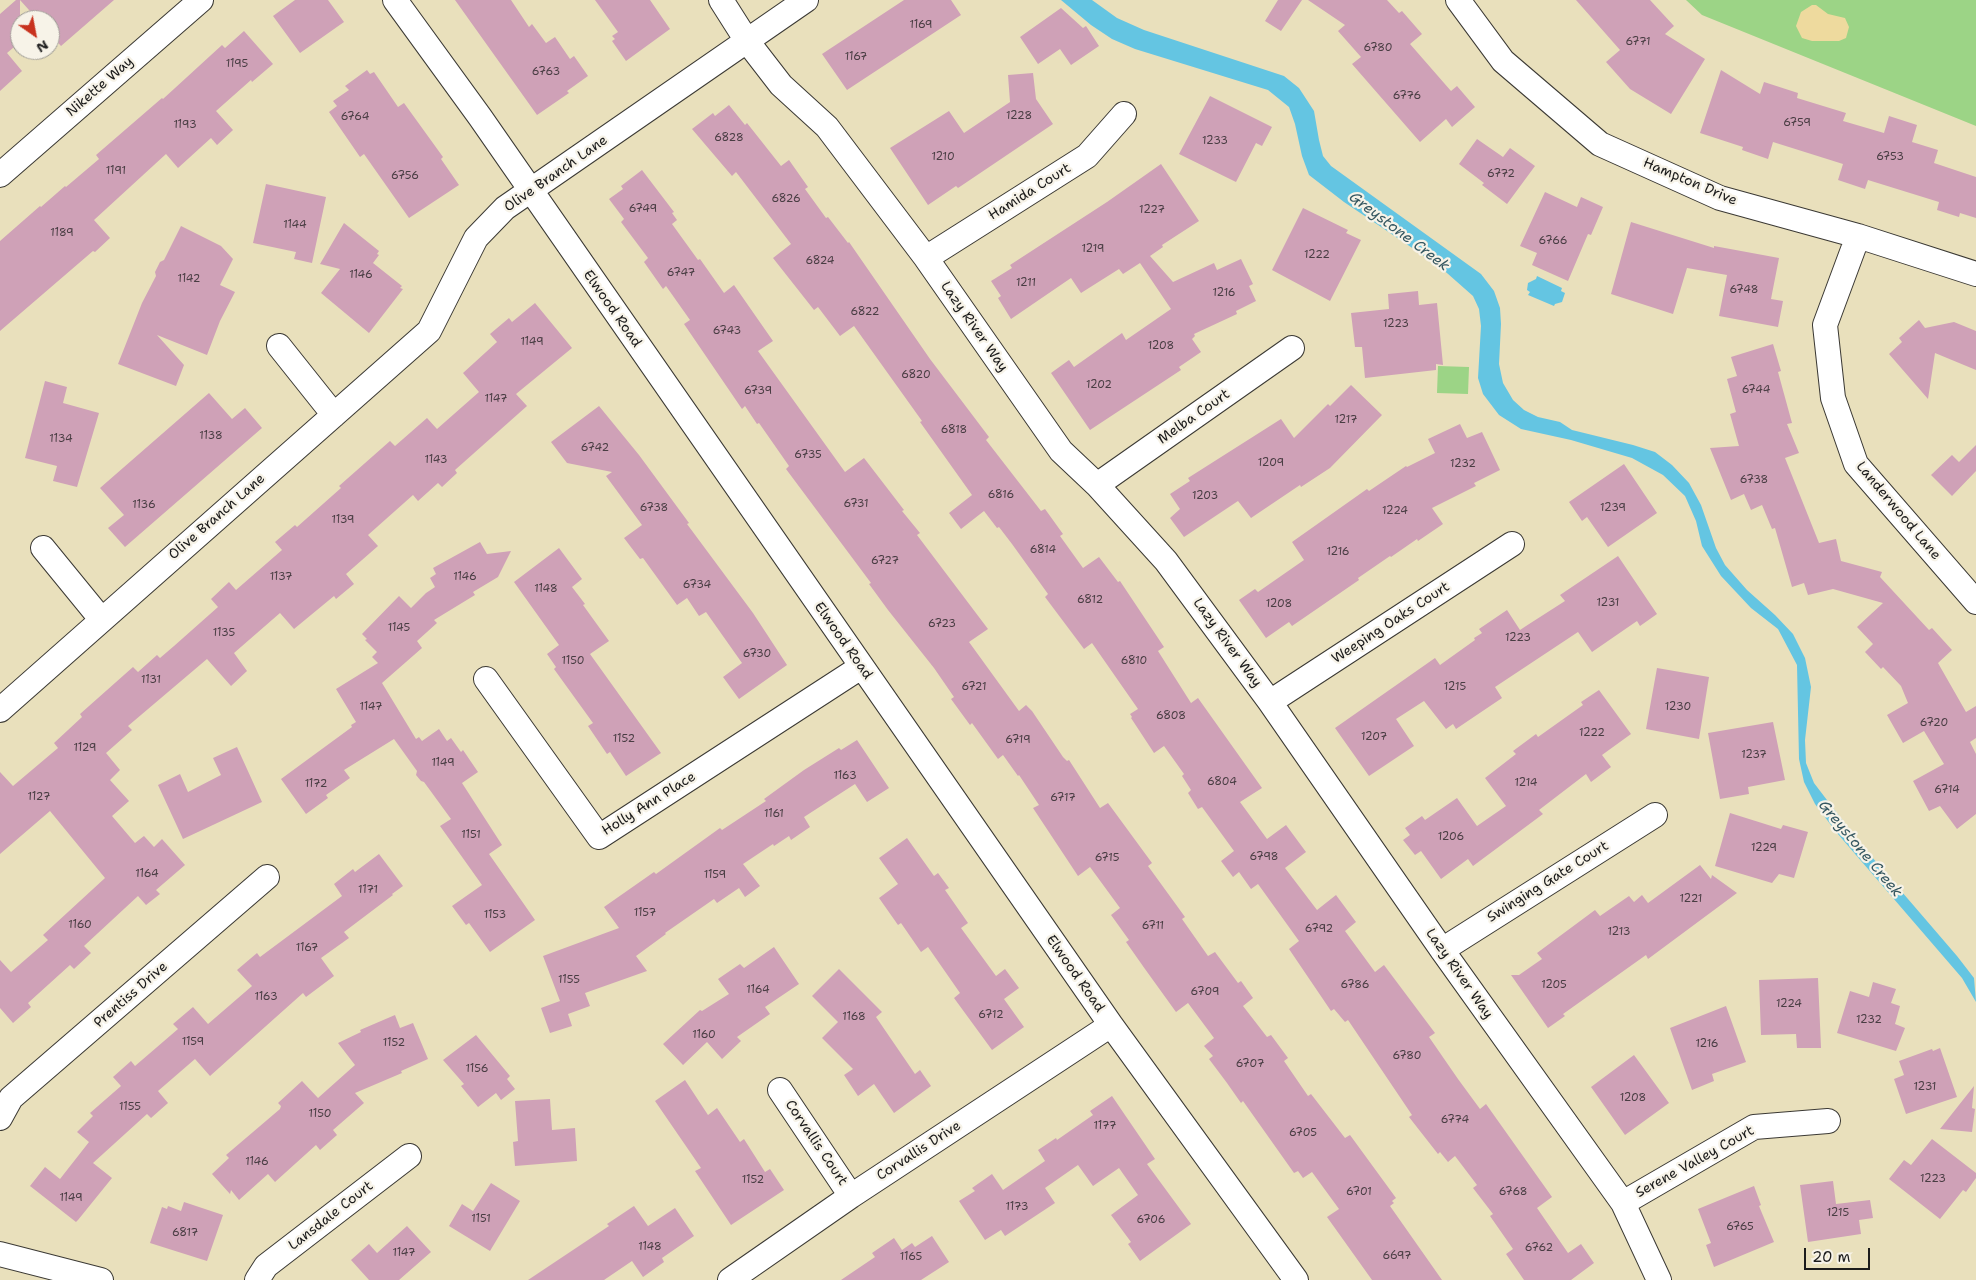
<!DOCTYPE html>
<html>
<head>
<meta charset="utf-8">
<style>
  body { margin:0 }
  #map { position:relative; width:1976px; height:1280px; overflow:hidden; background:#e9e0bc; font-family:"Shantell Sans",sans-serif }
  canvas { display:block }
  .north { position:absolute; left:10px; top:10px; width:50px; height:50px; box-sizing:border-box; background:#f7f3e8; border:1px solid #9f9d96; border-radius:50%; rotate:147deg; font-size:14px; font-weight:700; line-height:20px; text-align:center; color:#1c1c1c }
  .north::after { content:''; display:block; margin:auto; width:18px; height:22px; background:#c8321e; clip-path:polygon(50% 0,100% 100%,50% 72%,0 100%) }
  .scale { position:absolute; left:1804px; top:1248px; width:66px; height:22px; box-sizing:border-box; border:2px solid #1c1c1c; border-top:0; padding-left:6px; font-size:15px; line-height:18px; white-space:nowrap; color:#1c1c1c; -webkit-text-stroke:4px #f7f3e8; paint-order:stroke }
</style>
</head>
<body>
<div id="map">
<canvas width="1976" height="1280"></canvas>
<div class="north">N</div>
<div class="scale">20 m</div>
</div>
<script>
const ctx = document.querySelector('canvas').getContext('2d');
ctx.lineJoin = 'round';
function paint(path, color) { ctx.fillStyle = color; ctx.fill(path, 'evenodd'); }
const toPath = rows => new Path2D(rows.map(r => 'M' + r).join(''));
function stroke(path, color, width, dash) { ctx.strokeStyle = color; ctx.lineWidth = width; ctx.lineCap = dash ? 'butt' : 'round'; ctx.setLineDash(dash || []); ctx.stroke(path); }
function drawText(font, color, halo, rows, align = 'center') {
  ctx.font = font + ' "Shantell Sans",sans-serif'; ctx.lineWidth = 4.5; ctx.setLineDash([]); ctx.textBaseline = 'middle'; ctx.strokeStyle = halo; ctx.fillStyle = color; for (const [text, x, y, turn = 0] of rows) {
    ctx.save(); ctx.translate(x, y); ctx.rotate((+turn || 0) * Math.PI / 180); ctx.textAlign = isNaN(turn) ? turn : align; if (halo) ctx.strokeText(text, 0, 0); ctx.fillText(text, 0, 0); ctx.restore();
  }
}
paint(toPath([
  [1686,0,1976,0,1976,126,1702,15],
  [1438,366,1469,367,1468,394,1437,393]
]), '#9cd486');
paint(toPath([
  [1812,5,1816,5,1828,14,1845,18,1849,27,1846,38,1839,41,1812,41,1802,38,1796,26,1801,12]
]), '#eeda9e');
paint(toPath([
  [1061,0,1092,0,1117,18,1144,30,1284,76,1299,88,1314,111,1319,140,1323,156,1331,166,1481,274,1494,291,1500,308,1501,324,1499,364,1503,383,1513,400,1524,410,1538,417,1560,422,1572,430,1633,445,1655,452,1672,465,1689,483,1701,505,1716,548,1725,565,1747,590,1775,615,1793,634,1805,658,1811,687,1805,740,1806,763,1814,783,1859,842,1957,956,1974,978,1976,1002,1962,978,1837,833,1815,804,1804,782,1799,759,1797,665,1778,629,1751,608,1721,576,1702,546,1696,521,1685,496,1663,475,1632,458,1571,440,1521,429,1499,415,1483,394,1478,378,1481,326,1479,309,1473,296,1439,266,1344,202,1309,175,1302,156,1295,124,1289,107,1268,90,1135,49,1112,39,1091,25],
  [1537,276,1562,288,1561,291,1565,293,1562,302,1555,304,1554,306,1528,295,1530,292,1527,290,1528,283,1536,279]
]), '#64c5e2');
paint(toPath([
  [16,0,114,0,61,46,50,34,50,20,38,20,20,0,20,42,7,53,22,71,0,91,0,14],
  [295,0,328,0,344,22,300,53,273,16],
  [455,0,511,0,529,27,532,24,546,43,555,37,570,59,574,56,588,76,567,91,569,93,537,115],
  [595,0,650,0,670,29,626,61,612,41,615,39,612,36,618,32],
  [904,0,951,0,961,15,847,90,822,54],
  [1278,0,1302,0,1281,31,1265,21],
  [1308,0,1387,0,1399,13,1402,11,1422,34,1410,44,1451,91,1457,86,1475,107,1452,127,1446,119,1420,142,1352,64,1361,57,1338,31,1345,25],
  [1576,0,1650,0,1674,26,1665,34,1705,59,1671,114,1630,89,1606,62,1620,50],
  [1061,8,1083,28,1086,26,1099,46,1071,65,1060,49,1038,64,1020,37],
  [244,31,273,64,252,82,251,80,216,111,233,130,217,145,211,138,178,168,166,154,94,220,110,238,95,252,93,251,0,331,0,241,40,206,41,207,65,186,66,187,99,159,96,155,162,98,163,99,222,45,225,48],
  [367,70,370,74,374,72,398,107,404,103,443,157,441,159,459,185,409,218,364,154,360,157,329,112,337,106,333,101,349,90,345,86],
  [1721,70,1760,94,1764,82,1798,93,1797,98,1846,113,1843,121,1884,133,1889,116,1917,125,1912,142,1938,150,1934,163,1976,177,1976,218,1960,213,1959,217,1937,210,1939,202,1868,180,1865,189,1838,180,1843,164,1773,142,1768,159,1742,150,1743,147,1700,133],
  [1033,73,1036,99,1053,124,958,188,956,186,928,205,890,148,949,111,964,133,1010,102,1008,75],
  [1210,96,1272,127,1262,146,1256,143,1236,182,1179,154],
  [729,105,745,125,747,123,781,166,789,160,808,187,805,189,826,218,828,217,848,243,849,242,930,359,989,437,986,440,1041,511,1045,509,1063,534,1060,536,1083,568,1099,557,1118,582,1120,581,1164,647,1158,651,1191,703,1198,698,1262,788,1240,802,1267,839,1286,825,1306,852,1285,868,1317,910,1336,895,1356,922,1345,931,1375,972,1384,965,1435,1033,1429,1037,1458,1079,1480,1109,1486,1104,1552,1197,1537,1208,1568,1253,1581,1244,1594,1263,1571,1280,1524,1280,1506,1254,1513,1249,1490,1216,1493,1214,1473,1188,1477,1185,1455,1156,1448,1162,1440,1152,1438,1154,1409,1117,1412,1115,1348,1020,1345,1022,1334,1009,1331,1011,1289,949,1299,941,1258,884,1251,889,1239,872,1233,877,1221,861,1234,851,1202,807,1198,809,1188,793,1191,790,1182,776,1184,774,1164,746,1154,753,1131,718,1132,717,1130,714,1138,709,1092,643,1084,649,1045,597,1048,594,1012,544,999,527,997,528,984,511,961,529,949,513,972,495,920,422,922,421,854,326,840,336,818,307,814,310,773,258,791,244,736,172,732,176,692,129,713,113,715,116],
  [1477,139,1503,157,1510,148,1535,166,1507,204,1482,185,1484,183,1459,164],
  [1161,164,1199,221,1162,245,1163,247,1150,256,1173,282,1214,263,1217,270,1241,259,1253,284,1249,286,1256,301,1236,311,1237,314,1194,334,1195,336,1192,339,1201,352,1179,367,1181,370,1090,430,1051,373,1069,360,1074,367,1122,333,1126,340,1171,309,1140,263,1123,274,1119,269,1081,293,1071,278,1011,319,998,298,1001,296,991,281,1012,268,1010,265,1107,202],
  [642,170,674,212,672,213,677,220,672,224,698,260,700,259,724,293,734,285,773,341,758,351,845,472,864,458,904,510,902,511,920,533,917,535,988,629,969,642,1019,711,1026,705,1032,711,1063,757,1067,761,1069,760,1100,808,1108,803,1152,863,1148,866,1185,917,1182,919,1208,956,1215,952,1238,983,1241,981,1253,998,1243,1006,1267,1037,1271,1035,1288,1058,1284,1061,1308,1096,1311,1094,1345,1138,1350,1135,1396,1198,1392,1201,1394,1203,1390,1206,1442,1280,1372,1280,1327,1217,1339,1209,1312,1172,1303,1178,1298,1171,1294,1173,1243,1101,1241,1103,1227,1083,1209,1059,1213,1056,1204,1046,1214,1038,1188,1003,1176,1012,1145,969,1126,942,1129,940,1111,915,1120,908,1090,867,1078,876,1033,808,1039,805,1019,775,1018,776,1003,755,998,759,972,723,970,725,951,699,954,697,934,668,888,610,869,584,871,583,786,469,789,466,759,423,757,424,745,406,742,409,684,324,690,320,666,286,663,289,644,262,648,258,621,222,624,219,609,199,623,189,621,186],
  [266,184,326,197,312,263,294,259,296,252,253,243],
  [1545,192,1577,207,1581,197,1603,207,1591,235,1588,234,1568,281,1532,265,1537,253,1520,246],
  [1303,208,1348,230,1346,233,1361,240,1330,301,1272,270],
  [1631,222,1714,248,1714,246,1779,258,1771,299,1783,301,1778,327,1719,316,1727,275,1687,268,1673,314,1611,294],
  [344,223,379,251,377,254,379,255,373,263,402,286,400,288,403,289,369,333,321,293,340,269,320,264],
  [181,226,221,246,233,259,220,285,235,292,220,321,207,355,157,335,184,365,176,386,118,364,142,303,156,276,155,272,160,262,164,260],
  [1418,291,1419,305,1437,303,1443,365,1436,364,1436,370,1365,378,1362,347,1355,347,1351,313,1389,309,1388,294],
  [535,303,572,348,516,394,527,406,455,470,457,473,442,487,438,483,418,501,413,495,368,535,378,546,346,574,354,584,336,599,334,596,294,629,280,613,234,653,247,671,231,686,207,659,128,726,132,730,106,753,120,770,110,780,129,801,112,816,135,843,144,836,154,847,162,839,185,865,156,890,160,894,146,905,138,896,84,946,91,953,74,969,70,965,28,1003,31,1007,13,1023,0,1008,0,960,11,972,48,940,43,935,105,878,50,811,0,854,0,772,13,786,58,748,54,743,82,717,80,714,133,667,138,672,157,655,160,658,174,646,218,607,211,599,229,582,236,590,282,550,275,542,295,525,297,527,341,488,339,486,390,441,395,446,427,418,437,429,479,392,463,373,497,342,490,334,509,318,512,322],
  [1919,320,1925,328,1954,322,1976,331,1976,370,1935,353,1928,399,1889,354,1902,342,1899,338],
  [1773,344,1781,371,1778,372,1792,423,1787,424,1799,453,1785,458,1819,543,1836,539,1841,561,1882,572,1880,577,1929,630,1932,628,1952,650,1938,663,1966,712,1976,706,1976,738,1970,742,1976,754,1976,814,1957,829,1940,806,1929,811,1913,781,1944,764,1924,731,1903,743,1887,715,1908,703,1901,686,1883,667,1881,669,1865,652,1873,644,1857,627,1883,603,1833,589,1808,595,1804,583,1792,587,1775,528,1772,529,1762,505,1751,510,1744,494,1731,500,1710,448,1739,446,1730,414,1736,412,1727,379,1737,376,1731,357],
  [45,381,67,387,63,403,99,413,77,487,53,481,57,466,25,458],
  [1351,385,1382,415,1330,468,1301,487,1300,485,1251,518,1238,501,1184,537,1170,518,1180,509,1170,494,1190,481,1188,478,1281,419,1294,438,1328,404,1330,406],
  [209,393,232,419,245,408,262,428,125,547,108,528,124,515,100,488],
  [599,406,639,455,689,523,687,524,753,613,787,665,739,699,723,677,742,663,706,612,699,616,687,598,677,605,643,558,640,559,624,538,642,525,606,476,612,472,567,463,551,442],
  [1460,424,1467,438,1482,432,1500,470,1474,483,1476,486,1432,508,1443,524,1418,541,1417,539,1391,557,1390,556,1358,578,1359,580,1292,626,1289,622,1266,638,1239,600,1255,589,1258,592,1304,560,1292,542,1367,489,1369,491,1406,466,1407,467,1435,453,1428,439],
  [1976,445,1976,471,1952,496,1931,475,1952,455,1959,462],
  [1624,464,1657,513,1608,547,1587,517,1582,521,1569,502],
  [480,542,487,554,511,551,498,577,473,592,475,595,434,620,437,623,417,641,422,648,382,683,416,739,419,737,422,741,439,729,447,741,451,738,461,752,463,750,478,772,462,783,502,845,489,854,535,920,490,952,469,923,466,925,452,906,482,885,440,826,451,819,424,782,421,781,416,775,417,771,394,739,344,770,350,778,326,795,328,798,306,814,281,779,352,727,351,725,356,722,336,689,378,663,372,657,377,652,365,640,367,639,362,634,399,596,411,608,426,593,435,587,430,578,436,574,433,568],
  [559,548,582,579,572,587,585,604,583,605,609,641,590,654,661,753,626,776,610,752,607,754,588,726,593,723,554,669,556,667,547,654,559,645,514,582],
  [1618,556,1657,614,1640,626,1637,621,1592,652,1578,632,1495,687,1502,698,1456,729,1453,724,1446,729,1424,701,1396,719,1414,746,1369,776,1335,728,1435,658,1440,665,1475,640,1474,638,1482,633,1479,629,1507,610,1520,630,1526,626,1565,601,1560,595],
  [1657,668,1709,677,1699,739,1646,729],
  [1599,690,1631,734,1602,755,1611,767,1591,782,1586,774,1539,810,1543,814,1473,866,1468,859,1441,879,1421,851,1415,855,1403,840,1410,835,1405,828,1422,816,1425,820,1457,798,1477,826,1506,806,1485,778,1516,754,1513,751,1536,734,1538,737,1583,705,1581,702],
  [1773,722,1785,780,1748,787,1749,794,1720,799,1708,733],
  [857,740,889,788,867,802,855,784,804,817,810,827,791,840,789,836,774,846,773,844,743,864,760,886,745,897,739,888,717,903,714,899,665,933,666,934,636,956,647,971,585,993,590,1006,568,1014,572,1026,550,1033,541,1008,560,1001,543,956,619,928,604,907,654,872,656,874,720,828,722,830,766,801,764,799,804,770,839,748,841,750],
  [237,747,262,802,183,839,158,785,180,774,188,792,221,775,213,758],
  [1730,813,1781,829,1783,825,1808,832,1794,878,1779,874,1772,883,1715,866],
  [907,838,934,876,938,873,949,888,945,890,968,923,961,928,996,976,1005,969,1019,988,1004,999,1024,1027,992,1050,954,998,960,993,928,947,921,952,901,923,898,925,879,898,898,884,879,858],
  [379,854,403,886,392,894,393,895,344,932,349,938,321,958,334,976,306,997,303,993,210,1076,195,1059,158,1091,168,1103,151,1118,147,1114,93,1163,112,1178,78,1220,76,1222,30,1186,45,1167,60,1179,89,1142,77,1132,93,1116,90,1113,121,1086,113,1077,131,1061,135,1066,178,1029,173,1024,193,1007,208,1024,252,986,237,970,257,953,260,957,342,896,334,884,353,869,355,872],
  [1700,865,1711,879,1712,875,1737,893,1648,959,1646,955,1563,1014,1565,1016,1548,1028,1511,975,1519,975,1542,959,1537,953,1595,910,1600,916,1629,896,1634,902,1642,895,1648,903],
  [774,947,799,984,765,1007,770,1014,737,1037,741,1041,722,1059,707,1042,683,1065,663,1044,700,1010,702,1011,729,994,718,979,740,964,744,968],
  [839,969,882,1012,876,1017,915,1074,920,1070,931,1086,894,1113,874,1084,858,1096,844,1075,853,1069,822,1038,838,1022,812,996],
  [1818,978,1821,1048,1797,1048,1796,1034,1761,1035,1759,980],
  [1873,982,1896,989,1891,1003,1900,1006,1895,1024,1905,1028,1896,1051,1837,1033,1850,991,1869,997],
  [1726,1006,1746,1062,1712,1074,1714,1081,1692,1090,1670,1028],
  [395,1015,400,1028,413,1023,428,1059,401,1071,402,1073,355,1093,364,1103,333,1130,337,1135,320,1150,316,1145,275,1182,268,1174,239,1200,231,1190,230,1194,212,1174,229,1158,226,1155,280,1109,281,1106,278,1103,302,1081,318,1098,355,1065,338,1043,361,1032,360,1030],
  [476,1035,510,1076,507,1079,515,1089,501,1100,496,1093,478,1107,461,1086,464,1084,443,1060],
  [1940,1048,1957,1097,1906,1114,1894,1079,1904,1075,1899,1061,1932,1049,1933,1051],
  [1634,1055,1669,1103,1625,1135,1591,1087],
  [685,1080,708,1115,717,1108,740,1142,744,1139,765,1172,770,1169,784,1190,731,1225,695,1171,701,1168,655,1101],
  [1974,1086,1972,1108,1975,1109,1972,1132,1940,1129],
  [1112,1096,1155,1159,1147,1164,1191,1224,1140,1261,1128,1244,1131,1242,1111,1215,1138,1195,1119,1168,1093,1186,1078,1165,1045,1188,1055,1203,1005,1236,1001,1230,985,1240,959,1201,975,1191,972,1188,992,1174,1003,1190,1045,1161,1038,1150,1056,1138,1057,1140,1093,1115,1090,1111],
  [550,1099,552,1130,575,1128,577,1161,515,1166,513,1142,518,1141,515,1101],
  [1932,1139,1976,1173,1976,1178,1966,1192,1963,1190,1940,1219,1889,1179,1904,1160,1911,1165],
  [1833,1181,1836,1204,1870,1200,1873,1218,1859,1220,1861,1234,1808,1242,1800,1185],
  [491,1183,520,1201,490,1251,449,1226,462,1204,473,1211],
  [1754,1186,1761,1205,1759,1206,1774,1242,1714,1267,1706,1245,1711,1243,1698,1209],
  [184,1202,223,1215,207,1261,150,1243,162,1207,167,1209,168,1206,181,1211],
  [634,1206,648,1226,675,1208,694,1236,662,1258,664,1262,643,1277,632,1261,604,1280,528,1280,609,1226,607,1224],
  [407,1226,431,1252,399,1280,369,1280,351,1260,369,1244,377,1253],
  [932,1236,949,1262,921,1280,841,1280,875,1257,872,1253,894,1238,902,1250,912,1243,915,1247]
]), '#cfa1b7');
const minor = toPath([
  [395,0,480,117,1111,1025,1296,1280],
  [721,0,747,41,781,85,827,127,926,258,1061,451,1097,485,1166,561,1270,702,1442,950,1623,1203,1659,1280],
  [1458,0,1503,61,1600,144,1720,198,1858,236,1976,274],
  [0,175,201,0],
  [1858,236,1825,325,1833,398,1856,464,1976,602],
  [926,258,1087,156,1124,114],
  [279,346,334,415],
  [1097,485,1292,348],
  [43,548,101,619],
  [486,679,599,837,861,667],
  [1270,702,1512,544],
  [0,710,429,331,476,238,505,208,806,0],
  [1442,950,1655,815],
  [780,1090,851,1196],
  [0,1118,11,1098,267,877],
  [1623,1203,1754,1127,1828,1121],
  [0,1254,101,1280],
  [257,1280,266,1266,409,1156],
  [730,1280,851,1196,1111,1025]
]);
stroke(minor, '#3b3934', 26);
stroke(minor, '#fff', 24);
drawText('11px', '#493d43', null, [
  ["1169",921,25],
  ["6771",1638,42],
  ["6780",1378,48],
  ["1167",856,57],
  ["1195",237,64],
  ["6763",546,72],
  ["6776",1407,96],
  ["1228",1019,116],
  ["6764",355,117],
  ["6759",1797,123],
  ["1193",185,125],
  ["6828",729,138],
  ["1233",1215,141],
  ["1210",943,157],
  ["6753",1890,157],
  ["1191",116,171],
  ["6772",1501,174],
  ["6756",405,176],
  ["6826",786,199],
  ["6749",643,209],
  ["1227",1152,210],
  ["1144",295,225],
  ["1189",62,233],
  ["6766",1553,241],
  ["1219",1093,249],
  ["1222",1317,255],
  ["6824",820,261],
  ["6747",681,273],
  ["1146",361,275],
  ["1142",189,279],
  ["1211",1026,283],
  ["6748",1744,290],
  ["1216",1224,293],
  ["6822",865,312],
  ["1223",1396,324],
  ["6743",727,331],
  ["1149",532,342],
  ["1208",1161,346],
  ["6820",916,375],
  ["1202",1099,385],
  ["6744",1756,390],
  ["6739",758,391],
  ["1147",496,399],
  ["1217",1346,420],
  ["6818",954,430],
  ["1138",211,436],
  ["1134",61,439],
  ["6742",595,448],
  ["6735",808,455],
  ["1143",436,460],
  ["1209",1271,463],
  ["1232",1463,464],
  ["6738",1754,480],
  ["6816",1001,495],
  ["1203",1205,496],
  ["6731",856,504],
  ["1136",144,505],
  ["6738",654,508],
  ["1239",1613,508],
  ["1224",1395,511],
  ["1139",343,520],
  ["6814",1043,550],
  ["1216",1338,552],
  ["6727",885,561],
  ["1137",281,577],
  ["1146",465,577],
  ["6734",697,585],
  ["1148",546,589],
  ["6812",1090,600],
  ["1231",1608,603],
  ["1208",1279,604],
  ["6723",942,624],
  ["1145",399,628],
  ["1135",224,633],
  ["1223",1518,638],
  ["6730",757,654],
  ["1150",573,661],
  ["6810",1134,661],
  ["1131",151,680],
  ["6721",974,687],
  ["1215",1455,687],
  ["1147",371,707],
  ["1230",1678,707],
  ["6808",1171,716],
  ["6720",1934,723],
  ["1222",1592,733],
  ["1207",1374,737],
  ["1152",624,739],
  ["6719",1018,740],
  ["1129",85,748],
  ["1237",1754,755],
  ["1149",443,763],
  ["1163",845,776],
  ["6804",1222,782],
  ["1214",1526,783],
  ["1172",316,784],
  ["6714",1947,790],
  ["1127",39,797],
  ["6717",1063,798],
  ["1161",774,814],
  ["1151",471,835],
  ["1206",1451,837],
  ["1229",1764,848],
  ["6798",1264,857],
  ["6715",1107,858],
  ["1164",147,874],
  ["1159",715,875],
  ["1171",368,890],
  ["1221",1691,899],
  ["1157",645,913],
  ["1153",495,915],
  ["1160",80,925],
  ["6711",1153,926],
  ["6792",1319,929],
  ["1213",1619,932],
  ["1167",307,948],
  ["1155",569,980],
  ["6786",1355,985],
  ["1205",1554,985],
  ["1164",758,990],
  ["6709",1205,992],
  ["1163",266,997],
  ["1224",1789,1004],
  ["6712",991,1015],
  ["1168",854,1017],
  ["1232",1869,1020],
  ["1160",704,1035],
  ["1159",193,1042],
  ["1152",394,1043],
  ["1216",1707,1044],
  ["6780",1407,1056],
  ["6707",1250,1064],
  ["1156",477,1069],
  ["1231",1925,1087],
  ["1208",1633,1098],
  ["1155",130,1107],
  ["1150",320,1114],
  ["6774",1455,1120],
  ["1177",1105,1126],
  ["6705",1303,1133],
  ["1146",257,1162],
  ["1223",1933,1179],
  ["1152",753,1180],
  ["6701",1359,1192],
  ["6768",1513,1192],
  ["1149",71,1198],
  ["1173",1017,1207],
  ["1215",1838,1213],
  ["1151",481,1219],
  ["6706",1151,1220],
  ["6765",1740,1227],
  ["6817",185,1233],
  ["1148",650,1247],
  ["6762",1539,1248],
  ["1147",404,1253],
  ["6697",1397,1256],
  ["1165",911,1257]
]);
drawText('14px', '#1c1c1c', '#f7f3e8', [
  ["Nikette Way",100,87,-41],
  ["Olive Branch Lane",556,174,-35],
  ["Hampton Drive",1690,182,23],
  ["Hamida Court",1030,192,-32],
  ["Elwood Road",612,309,55],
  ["Lazy River Way",974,327,55],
  ["Melba Court",1194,417,-35],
  ["Landerwood Lane",1898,511,50],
  ["Olive Branch Lane",217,517,-41],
  ["Weeping Oaks Court",1391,623,-33],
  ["Elwood Road",843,641,55],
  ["Lazy River Way",1227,643,54],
  ["Holly Ann Place",649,804,-32],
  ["Swinging Gate Court",1548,882,-32],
  ["Elwood Road",1075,974,55],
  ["Lazy River Way",1459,974,55],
  ["Prentiss Drive",131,995,-41],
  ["Corvallis Court",816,1143,56],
  ["Corvallis Drive",919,1151,-33],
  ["Serene Valley Court",1695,1162,-29],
  ["Lansdale Court",331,1216,-38]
]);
drawText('italic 15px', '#355761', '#f7f3e8', [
  ["Greystone Creek",1399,232,37],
  ["Greystone Creek",1860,849,50]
]);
</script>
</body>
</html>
